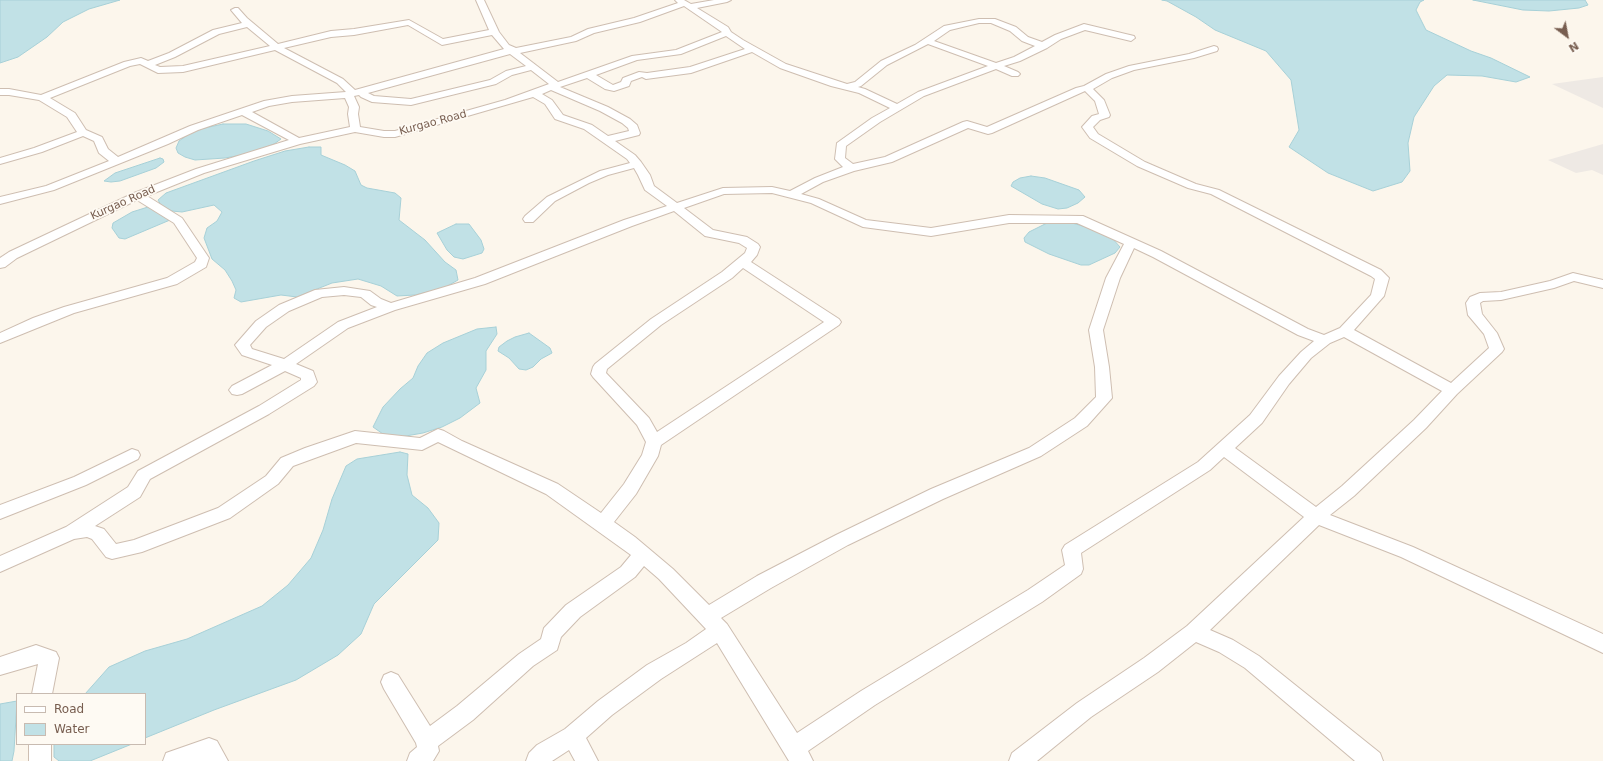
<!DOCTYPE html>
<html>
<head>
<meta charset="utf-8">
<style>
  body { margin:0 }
  #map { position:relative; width:1603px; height:761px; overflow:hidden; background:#fcf6ec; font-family:"DejaVu Sans",sans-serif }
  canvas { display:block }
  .legend { position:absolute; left:16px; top:693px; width:130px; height:52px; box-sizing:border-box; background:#fefaf3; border:1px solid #c8bbb1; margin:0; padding:5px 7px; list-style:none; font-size:12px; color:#775d4f }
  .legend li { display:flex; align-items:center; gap:8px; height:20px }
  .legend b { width:20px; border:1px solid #c8bbb1 }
  .north { position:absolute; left:1547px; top:16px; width:40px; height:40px; -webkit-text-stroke:3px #fefaf3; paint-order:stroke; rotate:148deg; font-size:11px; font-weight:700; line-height:16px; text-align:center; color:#775d4f }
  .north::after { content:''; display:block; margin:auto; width:14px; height:18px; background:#775d4f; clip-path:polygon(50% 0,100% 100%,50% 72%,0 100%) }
</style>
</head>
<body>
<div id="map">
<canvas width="1603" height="761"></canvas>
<ul class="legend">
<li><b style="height:5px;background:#fff"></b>Road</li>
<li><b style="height:11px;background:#c1e1e6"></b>Water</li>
</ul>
<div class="north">N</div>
</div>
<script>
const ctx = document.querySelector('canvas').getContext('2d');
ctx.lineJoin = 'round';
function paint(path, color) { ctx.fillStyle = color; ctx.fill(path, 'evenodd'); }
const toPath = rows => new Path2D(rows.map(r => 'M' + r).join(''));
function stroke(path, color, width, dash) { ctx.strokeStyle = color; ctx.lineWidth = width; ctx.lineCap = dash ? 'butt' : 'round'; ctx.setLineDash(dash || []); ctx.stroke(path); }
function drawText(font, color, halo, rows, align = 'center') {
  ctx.font = font + ' "DejaVu Sans",sans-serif'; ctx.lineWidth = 3.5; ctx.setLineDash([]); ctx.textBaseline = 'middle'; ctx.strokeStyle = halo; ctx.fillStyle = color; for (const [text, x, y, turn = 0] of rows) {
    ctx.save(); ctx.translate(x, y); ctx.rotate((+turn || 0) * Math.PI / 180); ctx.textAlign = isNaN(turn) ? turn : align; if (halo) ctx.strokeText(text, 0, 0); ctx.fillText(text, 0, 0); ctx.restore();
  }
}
paint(toPath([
  [1603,77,1603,108,1552,84],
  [1603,144,1603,175,1592,170,1576,173,1548,160]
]), '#eee9e4');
const water = toPath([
  [0,0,120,0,89,9,63,22,47,37,18,57,0,63,0,0],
  [1162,0,1424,0,1420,2,1416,10,1426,30,1471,51,1491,58,1530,77,1516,82,1482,76,1447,75,1434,86,1414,117,1408,143,1410,171,1402,182,1373,191,1328,173,1289,147,1299,130,1291,80,1266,51,1215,30,1196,17,1167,1,1162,0],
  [1473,0,1585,0,1588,5,1579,8,1549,11,1523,10,1473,0],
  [223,124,246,124,268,131,281,139,274,144,248,154,225,158,195,160,185,157,178,153,176,148,179,141,189,134,200,129,223,124],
  [309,147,321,147,321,155,345,165,355,171,361,185,367,188,395,193,401,198,399,220,425,240,445,262,456,270,458,280,444,288,415,295,397,296,381,286,358,279,332,283,297,297,281,295,241,302,234,298,236,290,232,281,225,270,212,259,204,238,207,228,217,221,222,212,214,205,182,212,172,211,161,205,158,200,166,193,254,161,285,151,309,147],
  [160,158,163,159,164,162,156,168,120,181,111,182,104,181,115,173,160,158],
  [1031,176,1045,178,1079,190,1085,197,1078,203,1067,208,1058,209,1042,204,1011,186,1013,182,1020,178,1031,176],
  [148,207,154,209,170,220,125,239,119,238,112,228,113,223,132,212,148,207],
  [1049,222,1072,223,1090,228,1112,238,1120,247,1115,253,1089,265,1081,265,1049,254,1025,242,1024,238,1029,232,1049,222],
  [456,224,469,224,481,240,484,249,482,253,463,259,454,257,447,250,437,233,456,224],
  [496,327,497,334,486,351,486,370,476,388,480,403,460,418,442,427,423,433,400,437,383,434,373,427,383,407,400,389,413,378,418,366,427,353,443,343,477,329,496,327],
  [529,333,550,348,552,353,541,359,533,367,526,370,519,369,509,358,498,351,499,347,507,341,515,337,529,333],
  [400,452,408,454,407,475,412,495,428,508,439,523,438,540,374,604,361,634,338,655,296,680,214,710,145,738,145,694,85,694,109,667,145,651,187,639,262,606,288,585,311,558,323,530,332,499,346,466,357,459,400,452],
  [17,701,14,751,12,761,0,761,0,704,17,701],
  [54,744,132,744,90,761,59,761,54,757,54,744]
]);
paint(water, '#c1e1e6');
stroke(water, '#a7d0d7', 1);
const minor = toPath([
  [476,0,484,0,499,32,509,45,516,48,571,37,588,29,634,18,678,3,675,0,684,0,691,4,714,0,731,0,727,2,697,8,728,27,731,32,743,40,786,64,847,84,855,82,881,61,915,45,944,26,979,19,995,19,1016,27,1028,37,1042,42,1055,35,1084,24,1134,36,1135,38,1131,41,1085,30,1061,39,1047,48,1020,61,1004,66,1018,72,1020,74,1018,76,1012,76,996,69,924,96,880,122,846,146,845,158,853,164,885,157,963,122,967,121,987,127,1076,88,1084,86,1106,74,1129,66,1189,54,1214,46,1217,47,1218,49,1217,51,1194,58,1134,70,1112,78,1093,89,1104,100,1110,115,1109,117,1100,120,1093,127,1098,134,1145,162,1196,184,1219,190,1381,270,1389,278,1384,296,1354,330,1451,383,1489,348,1484,334,1468,315,1466,303,1470,297,1480,293,1501,292,1550,281,1573,273,1603,280,1603,288,1574,281,1554,288,1501,300,1483,301,1480,303,1482,314,1497,333,1504,349,1502,352,1457,394,1426,428,1354,496,1330,515,1413,547,1603,634,1603,653,1401,557,1319,525,1210,630,1233,640,1259,656,1380,753,1383,761,1355,761,1245,668,1219,652,1196,642,1158,672,1091,717,1037,761,1009,761,1012,753,1077,703,1144,658,1187,626,1304,517,1224,457,1210,470,1081,553,1083,569,1081,574,1042,602,875,705,808,751,813,761,789,761,717,643,661,679,612,715,586,738,598,761,575,761,569,750,552,761,526,761,529,753,537,745,565,729,598,701,647,665,686,643,706,629,659,579,644,566,635,577,580,617,561,637,557,650,533,666,473,720,438,746,439,751,433,761,407,761,410,753,417,747,416,743,384,689,381,682,384,675,391,672,398,675,430,726,457,706,519,654,541,639,544,628,566,605,621,567,631,555,546,494,438,442,422,450,356,443,293,466,278,484,230,518,142,552,112,559,106,557,92,539,87,537,74,539,0,572,0,556,66,527,128,487,138,471,259,406,301,380,301,378,285,371,242,394,237,395,232,394,229,390,232,386,272,365,242,355,235,345,256,321,279,305,315,290,344,287,370,291,381,299,391,303,475,278,624,220,667,206,645,190,638,175,634,168,608,175,589,183,555,201,533,222,525,222,523,219,525,216,547,197,600,171,630,163,627,159,584,129,555,119,545,104,533,97,395,137,384,137,355,132,300,144,204,173,147,196,182,218,209,258,206,267,177,284,74,313,0,343,0,333,33,318,64,307,167,278,195,262,197,258,174,223,137,200,17,258,5,267,0,268,0,258,9,252,134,193,196,169,289,140,242,115,198,130,168,144,54,190,0,204,0,197,46,186,109,161,99,153,94,141,83,136,42,152,0,164,0,158,34,148,77,132,67,117,39,100,9,95,0,95,0,89,9,89,41,95,124,62,141,58,148,61,169,53,213,30,242,23,231,10,235,8,238,8,247,18,278,44,331,31,354,29,409,20,443,39,489,30,476,0],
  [684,6,722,32,676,50,632,56,558,82,520,53,576,41,594,33,640,22,684,6],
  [979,23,991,23,1010,31,1022,41,1035,46,1014,57,996,63,934,41,950,30,979,23],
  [408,25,442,45,492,35,504,49,355,90,343,79,284,48,331,37,354,35,408,25],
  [247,27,270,46,183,66,160,67,155,65,175,57,219,34,247,27],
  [726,36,745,49,690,67,647,73,639,72,623,78,621,82,613,85,596,75,637,60,681,54,726,36],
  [928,44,988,66,918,92,897,104,865,89,858,87,861,86,887,65,928,44],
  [275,50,337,83,346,92,292,96,264,101,190,126,118,157,108,149,102,137,86,130,75,113,50,98,130,66,140,64,158,73,183,72,275,50],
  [752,52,780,68,831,86,859,93,890,108,872,118,837,143,835,159,843,167,815,178,790,191,772,187,723,188,677,203,654,186,650,175,641,162,635,155,615,141,639,135,640,133,637,125,630,119,608,107,560,87,587,78,605,89,614,91,629,86,631,81,642,77,646,79,691,73,752,52],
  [510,54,526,66,506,71,490,80,411,99,374,96,368,93,510,54],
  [531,70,549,84,505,100,395,131,384,131,360,127,358,114,359,107,354,96,359,95,361,97,372,102,411,105,496,84,512,75,531,70],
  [551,90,600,111,622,123,628,128,629,131,608,136,592,125,563,115,552,100,542,94,551,90],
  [1085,91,1095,101,1099,114,1092,116,1082,127,1090,138,1137,166,1188,188,1211,194,1371,276,1375,279,1371,295,1340,328,1324,335,1308,329,1161,251,1083,216,1009,215,931,228,866,220,819,199,801,194,823,182,854,171,892,162,968,128,988,134,992,133,1085,91],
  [345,98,349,107,348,114,350,127,299,138,252,112,269,106,292,102,345,98],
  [772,193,811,203,863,227,931,236,1009,223,1077,223,1124,244,1106,278,1089,330,1095,367,1096,397,1075,418,1029,448,931,489,836,535,757,576,709,605,673,569,635,537,614,522,636,494,658,456,661,445,839,325,841,322,839,319,751,262,757,255,760,247,758,244,747,237,713,230,684,208,724,194,772,193],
  [674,211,705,236,739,243,747,248,745,253,722,272,651,319,595,364,593,367,591,374,593,377,637,425,646,442,642,455,624,484,601,513,558,484,462,441,444,431,438,429,420,438,355,431,305,448,281,458,266,476,218,508,134,540,116,544,104,529,95,526,140,497,150,479,269,414,314,386,317,382,313,371,296,364,348,328,395,310,485,284,632,226,674,211],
  [1134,248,1153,257,1298,335,1314,341,1301,352,1279,376,1250,415,1198,462,1065,545,1062,550,1065,565,1028,590,861,691,797,733,727,624,721,618,771,588,848,545,943,499,1041,456,1087,426,1112,398,1109,367,1103,330,1120,278,1134,248],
  [743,268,824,322,657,432,649,418,606,373,607,369,661,325,732,278,743,268],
  [344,295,361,297,371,305,377,307,338,322,284,359,252,349,250,345,266,327,289,311,322,297,344,295],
  [1344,337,1442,391,1414,420,1342,486,1316,507,1235,448,1262,423,1289,384,1311,358,1330,343,1344,337],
  [132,449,138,451,140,455,138,459,86,485,0,519,0,505,74,477,132,449],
  [36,645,56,652,59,658,52,694,32,694,38,664,0,675,0,657,36,645],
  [209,738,217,741,228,761,163,761,166,753,209,738],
  [29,744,51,744,51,761,29,761,29,744]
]);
stroke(minor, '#cebeb1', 2);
paint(minor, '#fff');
drawText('11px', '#775d4f', '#fefaf3', [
  ["Kurgao Road",433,123,-15],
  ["Kurgao Road",123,203,-24]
]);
</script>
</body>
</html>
